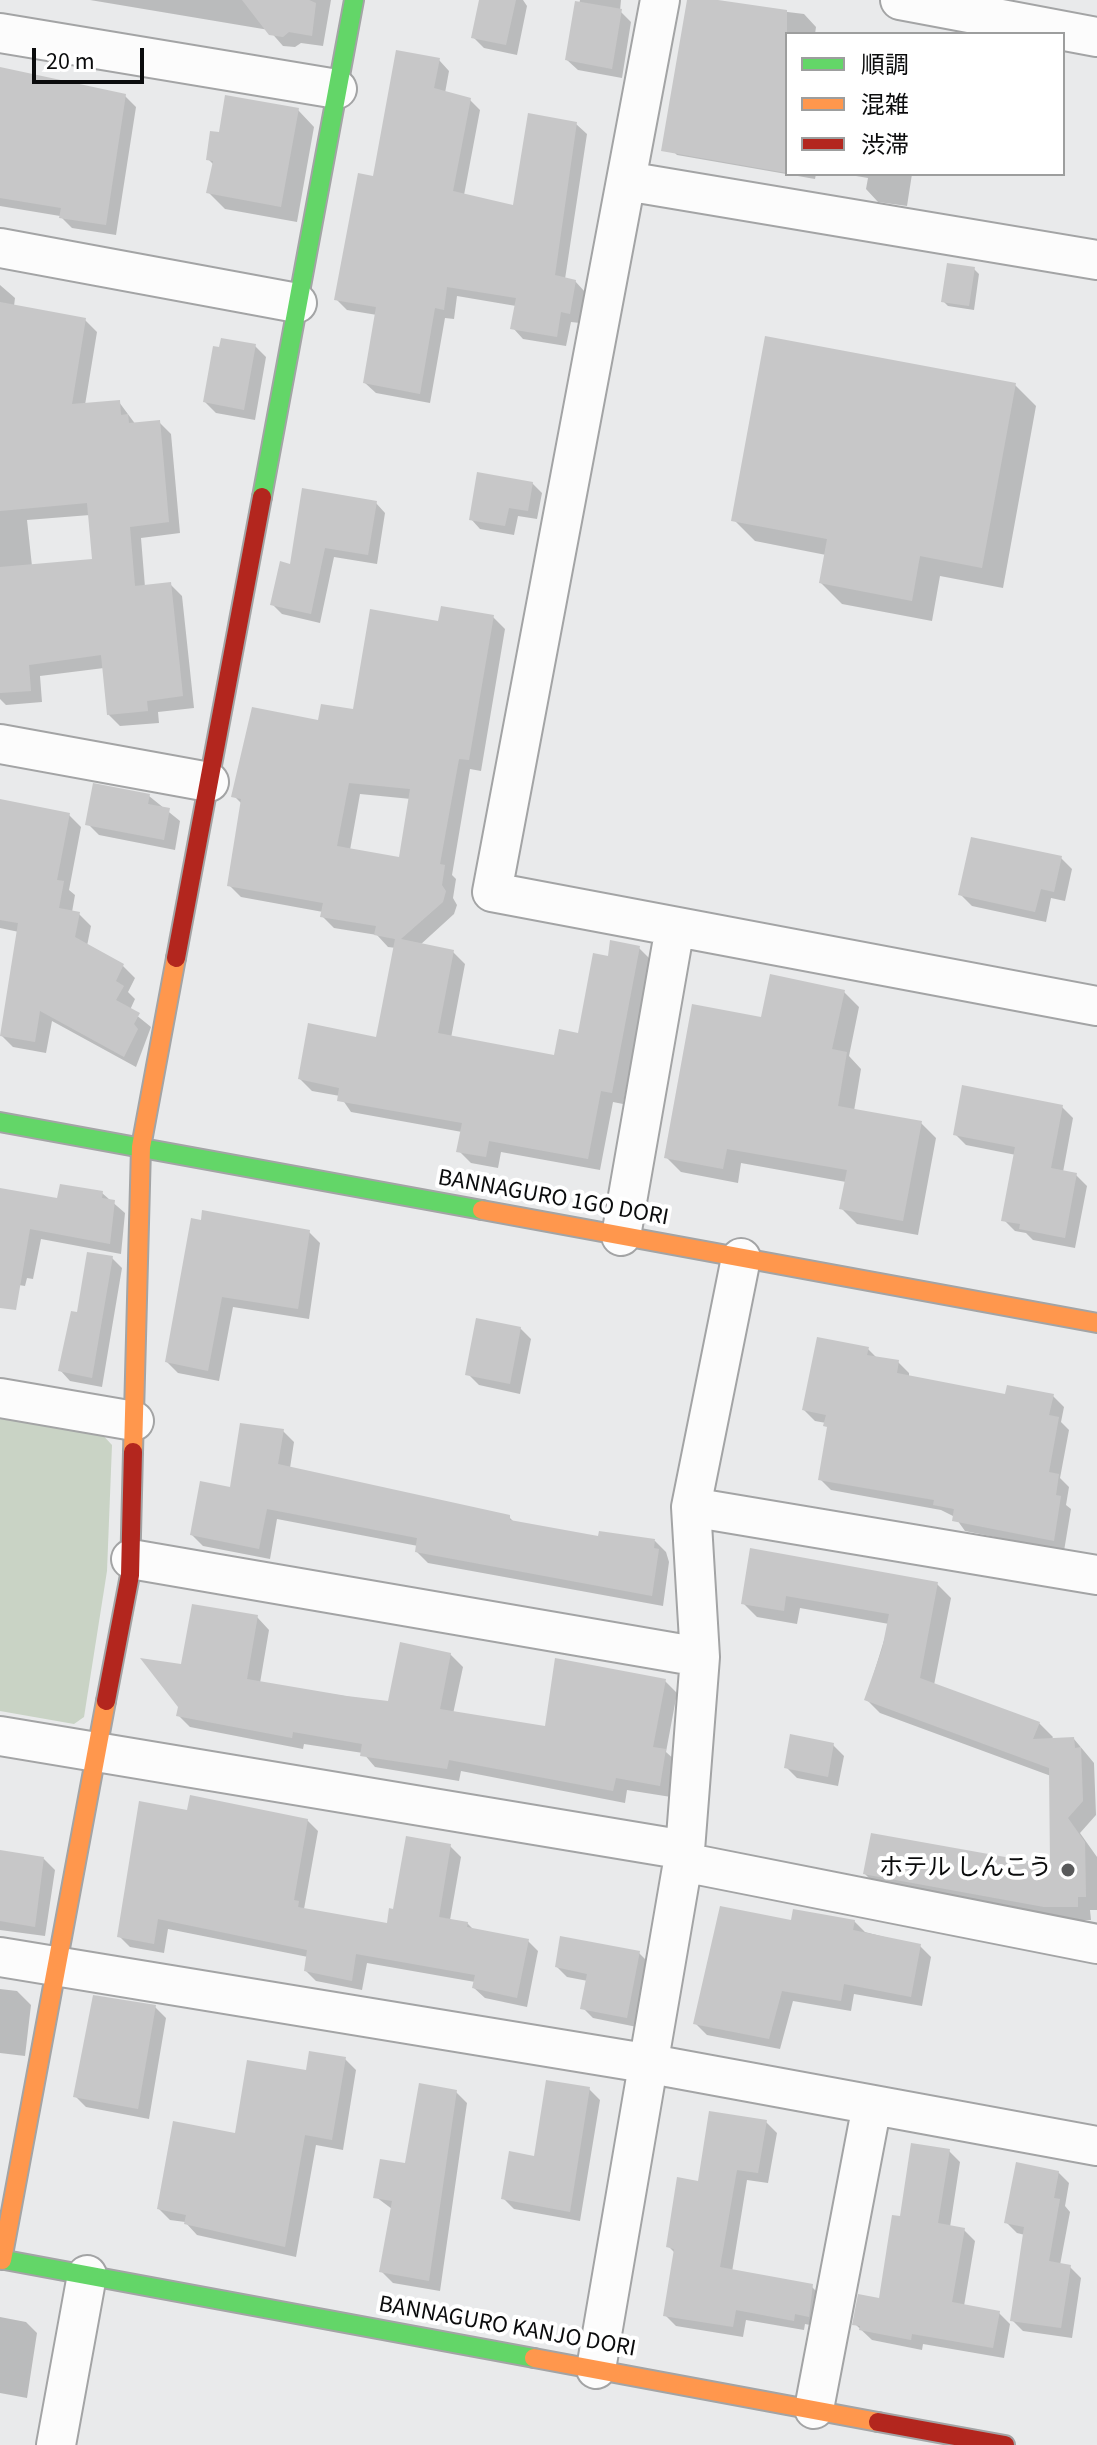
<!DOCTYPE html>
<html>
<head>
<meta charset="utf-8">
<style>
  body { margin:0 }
  #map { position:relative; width:1097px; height:2445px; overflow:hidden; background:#e9eaeb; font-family:"Source Sans 3","Noto Sans JP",sans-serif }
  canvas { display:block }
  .legend { position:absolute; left:785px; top:32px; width:280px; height:144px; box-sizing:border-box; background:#fff; border:2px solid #9d9e9e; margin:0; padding:10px 14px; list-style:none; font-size:24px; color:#0b0c0d }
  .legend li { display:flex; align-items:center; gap:16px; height:40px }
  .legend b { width:40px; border:2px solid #9d9e9e }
  .scale { position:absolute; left:32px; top:48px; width:112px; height:36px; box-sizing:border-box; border:4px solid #0b0c0d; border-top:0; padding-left:10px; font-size:24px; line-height:28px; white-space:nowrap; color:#0b0c0d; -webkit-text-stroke:6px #fff; paint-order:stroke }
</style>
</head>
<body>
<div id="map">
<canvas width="1097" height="2445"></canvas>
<ul class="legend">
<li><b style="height:10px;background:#63d668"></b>順調</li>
<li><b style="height:10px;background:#ff974d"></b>混雑</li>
<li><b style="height:10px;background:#b3261e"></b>渋滞</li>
</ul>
<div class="scale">20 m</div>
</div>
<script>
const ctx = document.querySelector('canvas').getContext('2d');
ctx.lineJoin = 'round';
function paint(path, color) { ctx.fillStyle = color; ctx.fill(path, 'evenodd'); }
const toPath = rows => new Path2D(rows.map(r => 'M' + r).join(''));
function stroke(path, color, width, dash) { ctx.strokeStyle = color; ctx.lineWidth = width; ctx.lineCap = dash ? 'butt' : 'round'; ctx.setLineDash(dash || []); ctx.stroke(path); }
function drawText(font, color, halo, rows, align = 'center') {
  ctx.font = font + ' "Source Sans 3","Noto Sans JP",sans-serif'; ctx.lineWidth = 8; ctx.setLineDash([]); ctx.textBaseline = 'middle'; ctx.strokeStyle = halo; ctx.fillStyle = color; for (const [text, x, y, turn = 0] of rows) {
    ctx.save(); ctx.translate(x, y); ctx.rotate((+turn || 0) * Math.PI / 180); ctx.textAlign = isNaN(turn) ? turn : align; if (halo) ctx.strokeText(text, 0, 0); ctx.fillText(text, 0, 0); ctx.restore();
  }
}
paint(toPath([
  [0,1416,99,1431,112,1445,107,1571,84,1717,74,1724,0,1711]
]), '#c9d3c5');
paint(toPath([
  [90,0,331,0,323,46,301,43,295,47,283,46,269,30],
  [481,0,523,0,527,6,517,55,484,48,473,37],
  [580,0,621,0,620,11,631,22,622,78,578,70,567,60],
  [689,0,804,14,816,27,815,34,787,34,787,174,816,174,815,179,677,155,664,142],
  [439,60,449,71,445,93,470,100,480,110,464,195,514,207,576,124,587,134,565,279,575,281,585,292,580,323,571,322,566,346,523,339,513,328,516,306,457,296,454,319,445,318,430,403,376,393,365,383,377,315,347,310,337,300,375,178],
  [0,79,125,96,136,107,116,235,72,228,60,216,0,206],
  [298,110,314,127,297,222,225,209,209,193,214,165,208,159,220,135],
  [844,174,912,174,907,206,878,202,866,189,868,178],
  [974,269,979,274,974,310,948,306,943,301],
  [0,285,15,298,14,306,85,320,97,332,85,405,119,402,136,425,159,422,171,434,180,533,141,538,145,587,170,584,182,596,194,708,158,712,159,723,120,726,108,714,104,668,40,676,42,702,6,705,0,699],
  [90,515,94,561,32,566,27,520],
  [255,346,266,357,255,420,216,413,205,402],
  [1015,385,1036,406,1003,588,940,576,932,621,842,604,821,583,826,555,755,541,734,520],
  [532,483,542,493,537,519,518,516,514,535,480,529,471,519],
  [376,503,385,513,377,564,334,557,320,623,282,614,273,605,291,566],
  [493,617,505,629,481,771,470,769,452,875,456,879,453,898,457,905,454,914,420,945,453,952,465,964,451,1038,556,1057,579,1035,609,958,639,948,651,960,623,1104,613,1102,600,1170,501,1152,498,1168,471,1163,459,1151,462,1132,351,1112,340,1096,312,1091,300,1079,378,1039,396,948,388,947,377,935,334,928,322,916,323,912,241,897,229,885,242,804,234,796,320,722,354,712,440,624],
  [360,794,411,799,401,859,350,850],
  [149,796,180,821,175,850,99,835,88,824],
  [0,801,69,815,81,827,69,890,75,895,72,912,79,914,91,926,87,946,123,966,135,978,128,992,135,999,130,1010,151,1027,136,1067,52,1021,46,1053,13,1047,1,1035,19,932,0,928],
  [1061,858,1072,869,1065,901,1051,898,1046,922,972,906,961,895],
  [844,992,859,1007,849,1056,861,1069,854,1111,921,1123,936,1138,918,1235,857,1224,841,1208,846,1182,741,1163,738,1183,681,1172,666,1157],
  [1062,1107,1073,1118,1063,1172,1076,1175,1087,1186,1075,1248,1033,1240,1026,1233,1015,1231,1004,1220,1016,1155,966,1145,955,1134],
  [0,1190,59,1201,102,1193,125,1213,121,1254,41,1239,33,1279,27,1278,25,1286,0,1282],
  [192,1220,309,1232,320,1243,309,1319,233,1307,219,1381,178,1373,167,1362],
  [112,1258,122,1268,102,1387,70,1381,60,1370],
  [520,1328,531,1339,520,1394,479,1385,468,1374],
  [868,1349,877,1358,898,1362,909,1373,909,1377,1006,1396,1053,1396,1064,1407,1061,1422,1069,1430,1060,1478,1069,1487,1066,1505,1071,1509,1064,1551,965,1531,955,1517,941,1510,831,1490,820,1479,829,1429,826,1423,815,1421,804,1410],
  [283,1431,294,1442,290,1468,509,1517,514,1522,600,1538,655,1541,666,1552,669,1562,663,1606,428,1563,417,1552,418,1546,277,1519,270,1559,203,1546,192,1535],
  [752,1551,937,1584,951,1598,934,1685,1039,1723,1053,1737,1051,1740,1074,1739,1094,1763,1096,1815,1080,1833,1097,1857,1097,1910,1090,1910,1091,1920,1059,1920,879,1888,865,1874,1052,1868,1051,1776,880,1713,866,1699,889,1624,800,1608,797,1624,757,1617,744,1604],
  [257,1617,269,1630,260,1683,390,1703,450,1654,463,1667,453,1714,546,1729,665,1681,677,1693,666,1752,678,1763,671,1797,627,1790,625,1803,461,1771,459,1781,375,1767,363,1753,304,1744,303,1749,190,1727,178,1715,183,1667],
  [833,1745,844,1756,838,1786,797,1778,786,1767],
  [189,1813,307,1820,318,1831,304,1909,388,1926,395,1911,450,1846,461,1857,450,1920,467,1923,474,1930,528,1941,538,1951,527,2007,485,1998,474,1988,475,1982,367,1963,362,1990,316,1981,306,1971,308,1957,168,1929,164,1953,130,1947,119,1936],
  [0,1852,44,1859,55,1870,45,1936,0,1930],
  [854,1921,865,1932,920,1946,931,1957,922,2006,854,1994,851,2011,793,2001,780,2049,707,2035,696,2024,793,1922],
  [639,1953,649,1963,637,2027,593,2018,583,2008,588,1981,567,1977,557,1967],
  [0,1989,17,1991,31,2005,25,2056,0,2053],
  [155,2007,166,2018,149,2119,86,2107,75,2096],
  [345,2059,356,2070,343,2150,316,2145,296,2257,197,2235,185,2222,170,2220,159,2209,308,2073],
  [589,2089,600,2100,580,2221,514,2209,503,2198],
  [456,2092,467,2103,440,2291,393,2283,382,2272,392,2209,376,2197,407,2166],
  [766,2122,777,2133,768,2183,747,2180,732,2272,812,2287,823,2298,820,2327,805,2324,804,2330,746,2320,743,2337,676,2326,665,2315,676,2254,668,2246,699,2183],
  [949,2151,960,2162,950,2227,964,2230,975,2241,964,2306,999,2313,1010,2324,1004,2358,923,2344,922,2350,872,2340,855,2324,880,2300,902,2218],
  [1058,2172,1069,2183,1065,2206,1070,2212,1060,2265,1070,2267,1081,2278,1072,2338,1023,2331,1012,2320,1025,2235,1017,2233,1006,2222],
  [0,2317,26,2322,37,2333,27,2398,0,2393]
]), '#0003');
paint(toPath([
  [242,0,309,0,316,3,312,36,289,32,283,37,269,35],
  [479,0,516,0,506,45,471,38],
  [687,0,718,0,787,10,787,173,661,151],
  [575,1,622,9,612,69,565,60],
  [396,50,440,58,434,88,471,98,453,191,513,205,528,113,577,122,555,275,576,280,570,314,561,312,557,337,510,329,516,298,447,287,444,310,435,308,420,394,363,383,376,307,334,300,358,173,373,176],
  [0,67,126,94,106,225,59,218,61,208,0,198],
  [225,95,299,108,281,207,206,193,213,161,206,160,210,131,219,132],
  [947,263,975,267,969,306,941,302],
  [0,302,86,318,72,404,120,400,121,415,128,414,129,423,160,420,169,522,130,527,135,586,171,582,183,696,147,701,148,711,107,715,101,655,29,665,31,691,0,693,0,567,92,559,87,503,0,511],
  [765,336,1016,383,982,568,920,556,912,601,819,583,827,539,731,521],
  [221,338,256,344,244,410,203,402,213,346,219,347],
  [477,472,533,482,528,511,509,508,505,526,469,520],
  [302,488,377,501,368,555,325,548,311,614,270,605,280,561,290,564],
  [441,606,494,615,469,760,459,759,440,864,445,865,442,885,446,891,443,902,401,939,454,950,438,1033,554,1055,559,1029,578,1033,593,953,608,956,610,940,640,946,612,1093,601,1091,588,1159,489,1141,486,1157,456,1152,462,1123,337,1101,339,1088,298,1079,308,1023,376,1037,395,939,374,935,376,926,320,917,323,903,227,886,241,799,231,797,252,707,318,720,321,704,353,709,370,609,438,621],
  [349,783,410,789,399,857,337,846],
  [93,783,150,794,148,804,170,808,164,840,85,825],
  [0,799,70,813,57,880,64,881,59,908,80,912,75,937,124,964,116,981,124,986,116,1000,140,1013,134,1024,138,1029,124,1057,40,1011,35,1042,0,1036,18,923,0,920],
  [971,837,1062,856,1054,892,1041,889,1035,912,958,895],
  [770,974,845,990,832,1049,847,1052,838,1106,922,1121,903,1221,839,1209,847,1170,727,1149,723,1169,664,1158,692,1004,761,1017],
  [962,1085,1063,1105,1051,1168,1077,1173,1065,1238,1019,1229,1020,1224,1001,1221,1015,1147,953,1135],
  [60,1184,103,1191,102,1198,115,1200,110,1244,30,1229,16,1310,0,1308,0,1188,57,1198],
  [202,1210,310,1230,298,1309,222,1297,208,1371,165,1362,191,1218,201,1220],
  [87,1252,113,1256,92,1378,58,1371,71,1311,77,1312],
  [476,1318,521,1327,510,1384,465,1375],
  [817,1337,869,1347,867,1355,899,1360,897,1373,1005,1394,1007,1385,1054,1394,1049,1415,1059,1417,1049,1472,1059,1474,1056,1495,1061,1496,1054,1541,952,1521,954,1509,933,1505,934,1500,818,1480,827,1427,823,1426,826,1415,802,1410],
  [240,1423,284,1429,278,1464,510,1515,510,1520,598,1536,599,1531,655,1539,654,1548,659,1549,652,1596,415,1552,417,1538,267,1509,259,1549,190,1535,200,1481,230,1487],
  [750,1548,938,1582,920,1678,1040,1722,1033,1739,1074,1737,1075,1748,1081,1747,1083,1801,1068,1818,1085,1842,1086,1897,1078,1897,1078,1907,1044,1907,863,1874,871,1833,1050,1865,1049,1768,864,1700,882,1649,889,1614,786,1596,784,1611,741,1604],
  [192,1604,258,1615,247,1679,347,1696,388,1701,400,1642,451,1653,440,1709,545,1726,555,1658,666,1679,653,1747,666,1749,660,1786,616,1778,613,1791,449,1760,447,1769,360,1756,362,1744,293,1732,292,1738,176,1716,178,1707,140,1658,181,1664],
  [790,1734,834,1743,828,1777,784,1768],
  [190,1795,308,1819,294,1900,299,1901,298,1907,387,1923,389,1908,393,1909,406,1836,451,1844,439,1917,468,1922,467,1927,529,1939,517,1998,472,1988,475,1975,356,1954,352,1981,304,1971,307,1950,158,1919,154,1944,117,1937,139,1801,187,1810],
  [0,1850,44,1857,35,1927,0,1921],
  [720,1906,791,1920,793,1909,855,1920,853,1930,921,1944,911,1997,844,1984,841,2001,782,1991,769,2039,693,2024],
  [560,1936,640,1951,627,2018,580,2009,587,1974,555,1967],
  [93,1995,156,2005,138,2109,73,2097],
  [309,2051,346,2057,332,2140,305,2135,285,2247,184,2224,186,2215,157,2209,173,2121,235,2133,247,2060,306,2070],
  [546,2080,590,2087,570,2212,501,2199,509,2151,534,2156],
  [419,2083,457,2090,429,2281,379,2272,392,2201,373,2198,380,2159,405,2163],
  [709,2111,767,2120,758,2173,737,2170,720,2267,813,2284,809,2317,795,2314,794,2321,736,2310,733,2327,663,2316,674,2249,666,2247,677,2177,698,2181],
  [911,2143,950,2149,938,2223,965,2228,952,2302,1000,2311,993,2348,912,2334,911,2340,859,2330,860,2326,852,2325,858,2294,879,2298,892,2215,900,2216],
  [1016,2162,1059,2171,1054,2198,1060,2199,1049,2261,1071,2265,1061,2328,1010,2321,1024,2227,1004,2223]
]), '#c7c7c8');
const street = toPath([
  [660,0,492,892,1097,1006],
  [900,0,1097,37],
  [0,33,337,89],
  [626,181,1097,260],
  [0,248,297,303],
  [0,744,209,782],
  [621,1236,675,927],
  [0,1398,134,1421],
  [691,1507,1097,1575],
  [131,1559,700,1657],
  [0,1736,685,1850],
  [683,1862,1097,1944],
  [0,1957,651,2064,1097,2146],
  [596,2369,685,1850,700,1657,691,1507,741,1258],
  [814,2409,872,2105],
  [56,2445,87,2275]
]);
const fast = toPath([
  [262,497,354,0],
  [0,1122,482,1210],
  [0,2259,534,2358]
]);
const slow = toPath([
  [482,1210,1097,1323],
  [133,1452,141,1147,176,958],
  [2,2260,106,1701],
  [534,2358,878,2422]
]);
const jam = toPath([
  [176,958,262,497],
  [106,1701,130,1575,133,1452],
  [878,2422,1005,2445]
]);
stroke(street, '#a3a4a5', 42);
stroke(fast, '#a3a4a5', 22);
stroke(slow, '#a3a4a5', 22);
stroke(jam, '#a3a4a5', 22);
stroke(street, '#fcfcfc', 38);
stroke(fast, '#63d668', 18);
stroke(slow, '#ff974d', 18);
stroke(jam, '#b3261e', 18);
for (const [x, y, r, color] of [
  [1068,1870,8,"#595a5b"]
]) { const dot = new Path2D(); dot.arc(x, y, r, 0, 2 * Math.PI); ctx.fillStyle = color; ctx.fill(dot); stroke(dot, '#fff', 3); }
drawText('24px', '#0b0c0d', '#fff', [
  ["BANNAGURO 1GO DORI",553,1199,10],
  ["BANNAGURO KANJO DORI",507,2328,10]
]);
drawText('24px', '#0b0c0d', '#fff', [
  ["ホテル しんこう",1052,1870]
], 'right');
</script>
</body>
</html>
